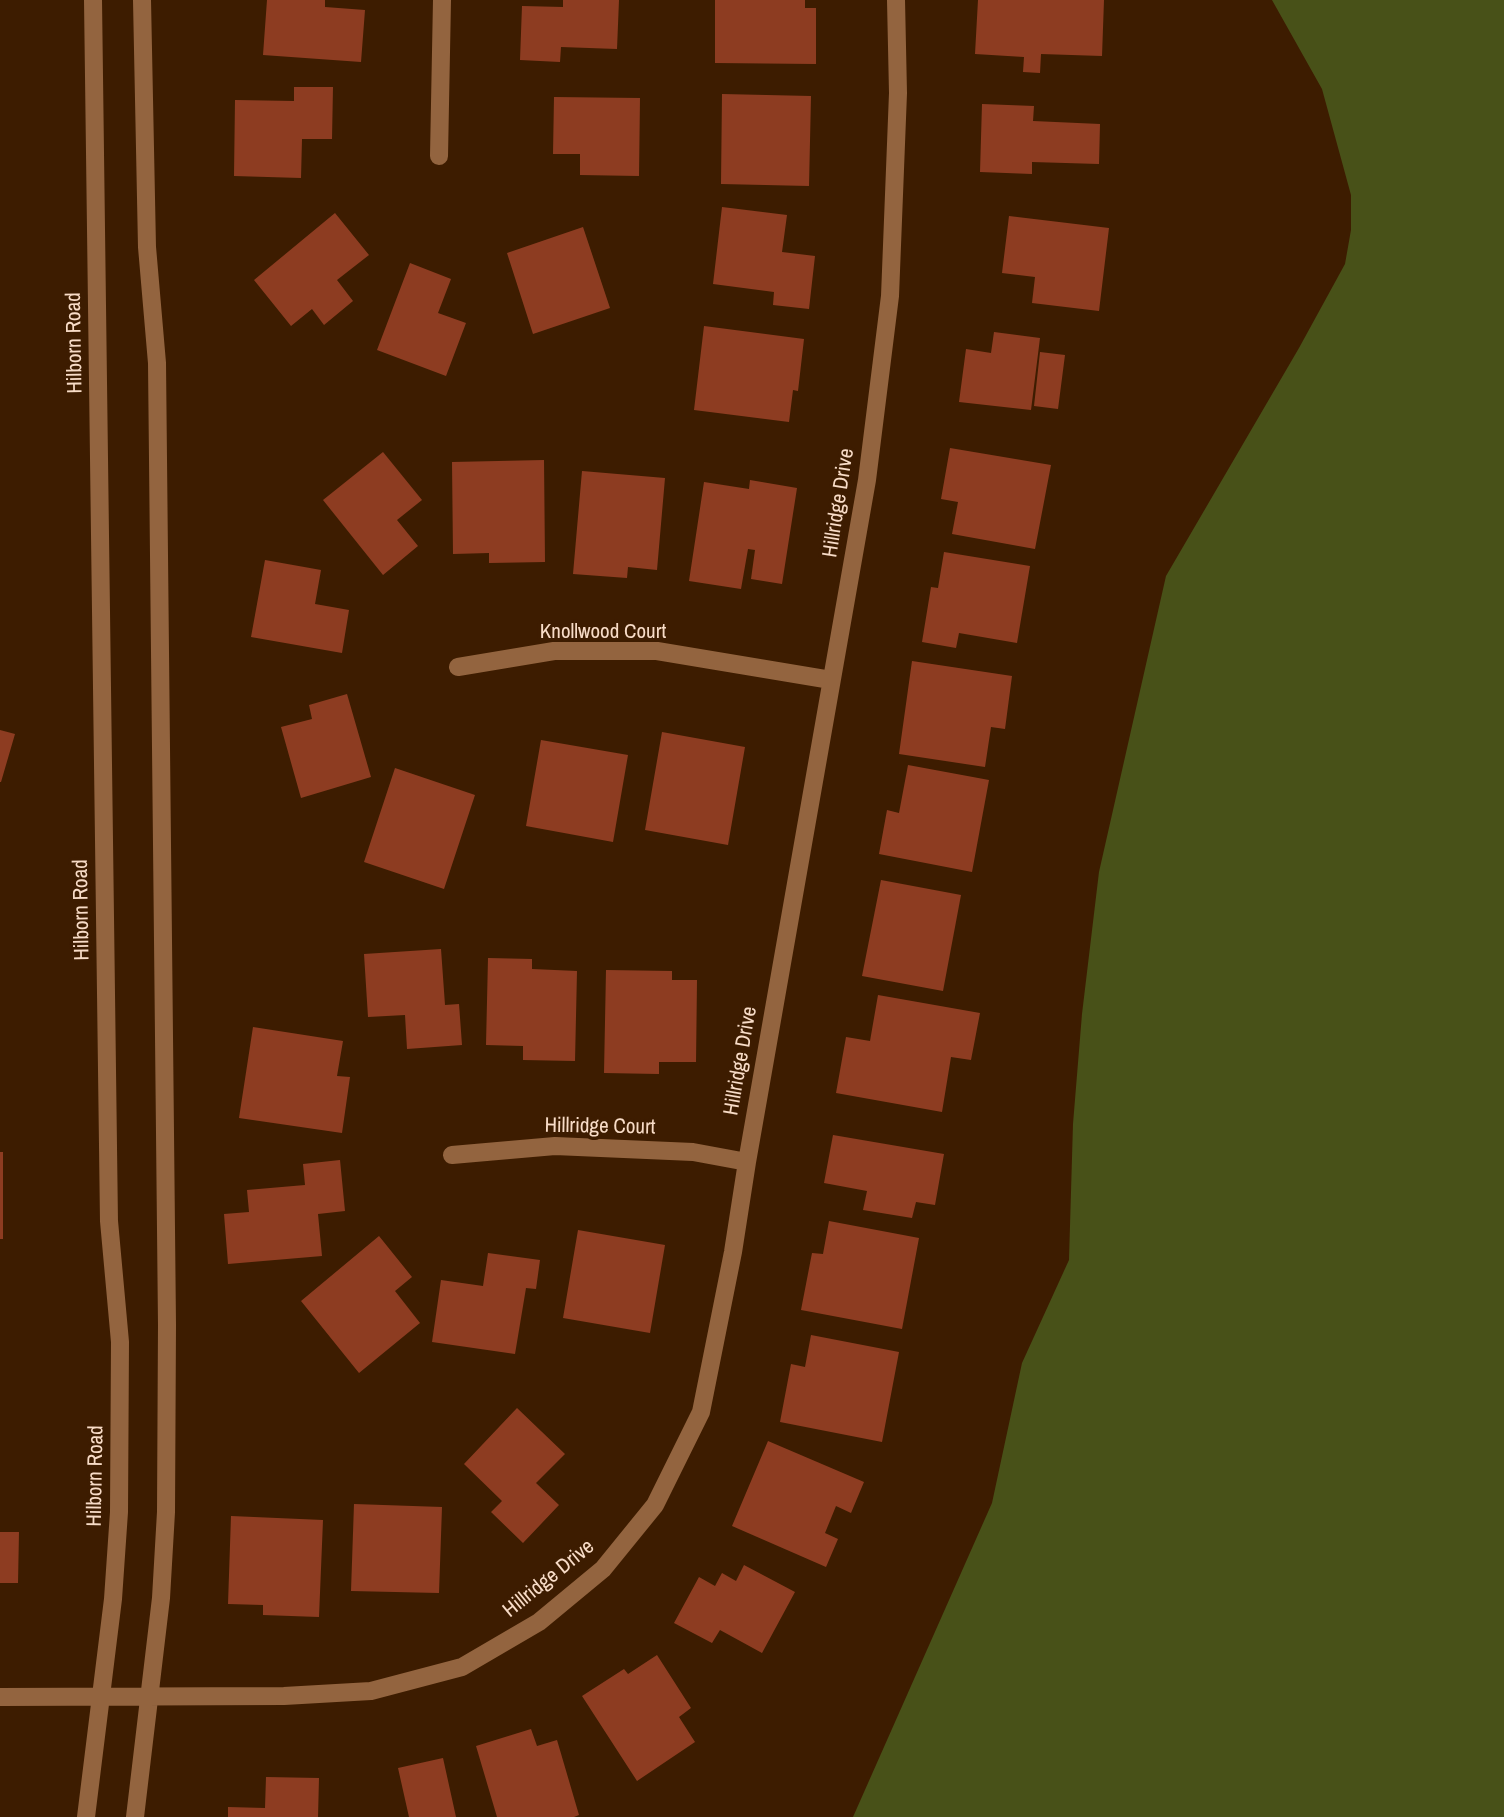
<!DOCTYPE html>
<html>
<head>
<meta charset="utf-8">
<style>
  body { margin:0 }
  canvas { display:block; background:#3d1c00 }
</style>
</head>
<body>
<canvas width="1504" height="1817"></canvas>
<script>
const ctx = document.querySelector('canvas').getContext('2d');
ctx.lineJoin = 'round';
function paint(path, color) { ctx.fillStyle = color; ctx.fill(path, 'evenodd'); }
const toPath = rows => new Path2D(rows.map(r => 'M' + r).join(''));
function stroke(path, color, width, dash) { ctx.strokeStyle = color; ctx.lineWidth = width; ctx.lineCap = dash ? 'butt' : 'round'; ctx.setLineDash(dash || []); ctx.stroke(path); }
function drawText(font, color, halo, rows, align = 'center') {
  ctx.font = font + ' "Archivo Narrow",sans-serif'; ctx.lineWidth = 7; ctx.setLineDash([]); ctx.textBaseline = 'middle'; ctx.strokeStyle = halo; ctx.fillStyle = color; for (const [text, x, y, turn = 0] of rows) {
    ctx.save(); ctx.translate(x, y); ctx.rotate((+turn || 0) * Math.PI / 180); ctx.textAlign = isNaN(turn) ? turn : align; if (halo) ctx.strokeText(text, 0, 0); ctx.fillText(text, 0, 0); ctx.restore();
  }
}
paint(toPath([
  [1272,0,1504,0,1504,1817,853,1817,992,1503,1022,1363,1069,1260,1073,1124,1082,1014,1099,872,1166,576,1299,348,1345,264,1351,230,1351,195,1322,89]
]), '#485118');
paint(toPath([
  [267,0,325,0,325,7,365,10,361,62,263,55],
  [563,0,619,0,617,49,561,47,560,62,520,60,522,6,563,7],
  [715,0,805,0,805,8,816,8,816,64,715,63],
  [978,0,1104,0,1102,56,1041,54,1040,73,1023,72,1024,57,975,54],
  [294,87,333,87,332,139,302,139,301,178,234,176,235,100,294,101],
  [722,94,811,96,809,186,721,184],
  [554,97,640,98,639,176,580,175,580,154,553,154],
  [982,104,1034,106,1033,121,1100,124,1099,164,1032,162,1032,174,980,172],
  [722,207,787,215,782,252,815,256,809,309,773,305,774,292,713,284],
  [335,213,369,255,337,280,353,301,324,325,312,309,291,326,254,280],
  [1009,216,1109,228,1099,311,1032,303,1035,277,1002,273],
  [583,227,610,308,533,334,507,253],
  [410,263,451,279,438,313,466,323,446,376,377,350],
  [704,326,804,339,798,391,793,390,789,422,694,410],
  [994,332,1040,338,1031,410,959,402,966,349,991,353],
  [1040,352,1065,355,1058,409,1034,406],
  [950,448,1051,465,1035,549,952,534,958,502,941,499],
  [383,452,422,500,397,520,418,546,383,575,323,500],
  [544,460,545,562,489,563,489,553,453,554,452,462],
  [582,471,665,478,657,570,628,567,627,578,573,574],
  [750,480,797,488,782,584,751,579,755,550,748,549,741,589,689,581,704,482,749,489],
  [944,552,1030,566,1017,643,959,633,956,648,922,642,931,587,938,588],
  [265,560,321,570,315,604,349,610,342,653,251,637],
  [912,661,1012,676,1005,729,991,727,985,767,899,754],
  [347,694,371,777,301,798,281,727,312,719,309,705],
  [0,730,15,734,1,782,0,782],
  [662,732,745,747,728,845,645,830],
  [541,740,628,755,613,842,526,826],
  [908,765,989,780,972,872,879,854,887,810,899,813],
  [395,768,475,795,444,889,364,862],
  [881,880,961,895,943,991,862,976],
  [441,949,445,1005,459,1004,462,1045,407,1049,405,1015,368,1017,364,954],
  [488,958,532,959,532,969,577,971,575,1061,523,1060,523,1046,486,1045],
  [606,970,672,971,672,980,697,980,696,1062,659,1062,659,1074,604,1073],
  [878,995,980,1013,971,1060,951,1057,942,1112,836,1093,846,1037,870,1041],
  [253,1027,343,1041,337,1076,350,1077,342,1133,239,1118],
  [833,1135,944,1154,935,1205,916,1202,912,1218,863,1210,867,1191,824,1183],
  [0,1152,3,1152,3,1239,0,1239],
  [340,1160,345,1211,318,1214,322,1256,228,1264,224,1214,249,1212,247,1190,305,1185,303,1164],
  [829,1221,919,1238,902,1329,801,1310,812,1253,823,1254],
  [578,1230,665,1245,650,1333,563,1318],
  [379,1236,412,1277,395,1291,420,1323,359,1373,301,1301],
  [488,1253,540,1260,536,1289,526,1288,515,1354,432,1342,441,1280,483,1286],
  [811,1335,899,1352,882,1442,780,1422,791,1364,805,1367],
  [517,1408,565,1454,536,1483,559,1505,523,1543,491,1512,502,1501,464,1464],
  [768,1441,864,1482,851,1513,836,1506,825,1533,838,1539,826,1567,732,1526],
  [354,1504,442,1507,439,1593,351,1591],
  [231,1516,323,1520,319,1617,263,1615,263,1605,228,1604],
  [0,1532,19,1532,18,1583,0,1583],
  [744,1565,795,1592,762,1653,720,1630,712,1643,674,1623,699,1577,715,1586,722,1573,736,1581],
  [657,1655,691,1708,679,1717,695,1742,637,1781,582,1696,624,1669,628,1674],
  [531,1729,537,1746,557,1740,579,1815,574,1817,497,1817,476,1746],
  [443,1758,456,1817,409,1817,398,1768],
  [266,1777,319,1778,318,1817,228,1817,228,1807,265,1808]
]), '#8d3c21');
stroke(toPath([
  [439,156,442,0],
  [458,667,554,651,657,651,831,680],
  [452,1155,555,1146,693,1152,747,1162],
  [0,1697,284,1696,371,1691,462,1667,539,1622,603,1569,655,1505,701,1412,733,1252,747,1162,867,480,890,296,898,93,896,0],
  [86,1817,113,1599,119,1512,120,1342,109,1221,93,0],
  [135,1817,161,1598,166,1512,167,1325,157,363,147,247,142,0]
]), '#93643f', 18);
drawText('21px', '#f8dcc7', '#3d1c00', [
  ["Hilborn Road",75,343,-91],
  ["Hillridge Drive",839,503,-81],
  ["Knollwood Court",603,632],
  ["Hilborn Road",82,910,-91],
  ["Hillridge Drive",741,1061,-80],
  ["Hillridge Court",600,1127,1],
  ["Hilborn Road",96,1476,-89],
  ["Hillridge Drive",549,1579,-39]
]);
</script>
</body>
</html>
